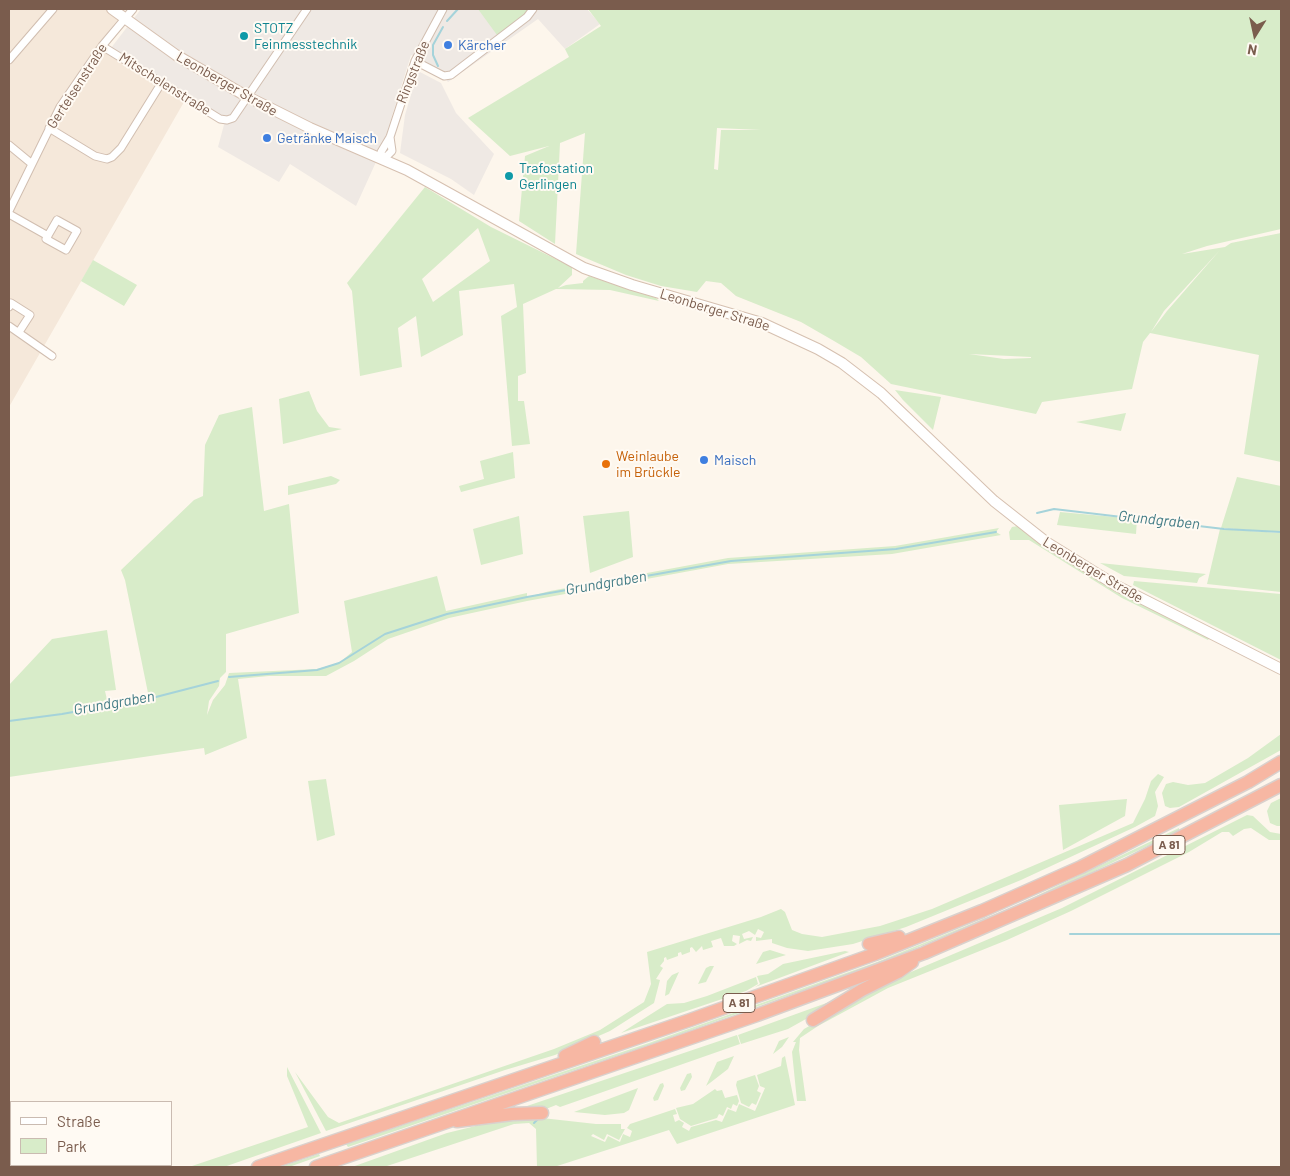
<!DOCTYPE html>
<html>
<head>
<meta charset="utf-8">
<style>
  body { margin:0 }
  #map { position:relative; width:1290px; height:1176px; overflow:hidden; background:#fdf6ec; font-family:Barlow,sans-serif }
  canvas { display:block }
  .frame { position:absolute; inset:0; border:10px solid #7a5c4d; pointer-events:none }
  .legend { position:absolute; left:10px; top:1101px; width:162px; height:65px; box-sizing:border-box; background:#fffaf3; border:1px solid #cabbb1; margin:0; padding:6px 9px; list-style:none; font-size:15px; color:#7a5c4d }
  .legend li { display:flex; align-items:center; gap:10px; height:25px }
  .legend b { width:25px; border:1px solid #cabbb1 }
  .north { position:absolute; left:1230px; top:10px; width:50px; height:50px; -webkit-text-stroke:4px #fffaf3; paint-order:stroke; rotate:190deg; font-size:14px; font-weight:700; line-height:20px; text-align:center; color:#7a5c4d }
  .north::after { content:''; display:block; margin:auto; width:18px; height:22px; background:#7a5c4d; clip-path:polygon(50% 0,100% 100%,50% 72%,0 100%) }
</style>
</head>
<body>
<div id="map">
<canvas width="1290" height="1176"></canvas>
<div class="frame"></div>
<ul class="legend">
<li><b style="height:6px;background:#fff"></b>Straße</li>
<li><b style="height:14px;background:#d8ecc9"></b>Park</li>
</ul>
<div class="north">N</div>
</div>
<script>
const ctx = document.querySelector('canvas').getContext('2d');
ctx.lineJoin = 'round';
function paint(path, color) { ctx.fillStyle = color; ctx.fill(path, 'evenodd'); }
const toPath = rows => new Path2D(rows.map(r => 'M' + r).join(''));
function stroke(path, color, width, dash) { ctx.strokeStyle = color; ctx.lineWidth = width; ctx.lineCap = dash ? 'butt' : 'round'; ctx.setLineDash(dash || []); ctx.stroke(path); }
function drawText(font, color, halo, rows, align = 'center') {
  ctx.font = font + ' Barlow,sans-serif'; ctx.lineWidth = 4; ctx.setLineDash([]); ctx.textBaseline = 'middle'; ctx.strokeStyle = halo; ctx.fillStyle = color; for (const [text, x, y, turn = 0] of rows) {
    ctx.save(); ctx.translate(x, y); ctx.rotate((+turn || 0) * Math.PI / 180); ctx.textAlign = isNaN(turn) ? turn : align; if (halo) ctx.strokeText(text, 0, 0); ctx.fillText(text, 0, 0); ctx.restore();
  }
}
paint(toPath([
  [9,9,126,9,97,46,184,102,9,407]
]), '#f5e8da');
paint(toPath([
  [141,9,587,9,600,24,565,49,538,19,448,82,436,67,411,55,381,151,356,206,290,164,279,182,218,147,225,121,111,48],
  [418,71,441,83,456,113,494,154,474,195,451,179,400,153,405,115]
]), '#efe9e4');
paint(toPath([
  [478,9,528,9,528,13,497,35],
  [588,9,1281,9,1281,229,1207,246,1182,254,1225,247,1231,243,1281,233,1281,462,1244,454,1259,355,1150,333,1143,342,1132,389,1042,402,1036,414,891,384,861,357,834,341,801,322,736,296,721,283,706,281,697,292,661,286,626,275,576,254,585,133,560,143,555,244,519,221,525,156,549,146,510,156,468,118,569,57,565,49,601,26],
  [717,128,761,130,721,130,718,170,714,169],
  [1220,250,1167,311,1151,332,1164,311],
  [969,354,1031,357,1031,358,1004,359],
  [425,187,491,227,572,267,572,275,558,288,566,285,583,283,583,281,589,276,656,298,659,301,610,290,556,289,523,304,526,373,518,376,518,401,524,401,530,444,512,446,501,316,517,307,514,284,459,291,463,335,421,357,416,316,398,328,402,367,360,376,352,291,347,283],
  [478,228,490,261,433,302,422,279],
  [93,260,137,285,124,306,81,281],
  [895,390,941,397,933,430,903,400],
  [309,391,317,411,329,427,342,429,283,444,279,399],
  [252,407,264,511,289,504,299,613,226,634,226,672,220,678,219,686,209,701,207,715,213,700,225,685,229,673,317,669,339,663,352,652,344,601,437,576,446,611,527,593,527,597,550,591,728,558,895,546,999,528,996,532,1001,535,892,554,728,564,527,601,449,618,388,639,354,661,326,676,269,676,238,679,247,738,205,755,204,748,9,777,9,685,52,639,107,630,116,690,105,691,108,704,145,698,148,693,125,580,121,570,194,500,203,496,205,445,219,415],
  [1126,413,1121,431,1076,422],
  [513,452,515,478,461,492,459,486,484,479,480,461],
  [331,476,340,480,336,484,288,495,288,486],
  [1237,477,1281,486,1281,532,1221,528],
  [629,511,633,557,590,573,583,516],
  [1060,512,1137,519,1136,534,1057,525],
  [519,516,523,554,481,565,473,529],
  [1018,526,1211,636,1208,640,1122,598,1029,540,1010,540,1009,532,1012,527],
  [1220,529,1281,533,1281,592,1207,584],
  [1100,563,1206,574,1199,578,1197,583,1124,576],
  [1134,581,1281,594,1281,660,1133,585],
  [1281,734,1281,750,1179,807,1170,808,1165,806,1162,793,1166,784,1173,782,1188,785,1205,783,1248,758],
  [1158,774,1164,777,1155,792,1158,806,1155,816,1135,827,1021,880,906,927,853,944,808,951,787,948,772,943,772,939,756,941,756,937,761,938,764,932,758,929,755,935,749,931,742,934,744,939,753,937,751,941,747,940,739,944,740,936,733,935,732,941,737,944,734,946,724,946,721,938,711,941,713,947,703,950,702,946,696,952,692,947,690,948,690,952,682,955,681,952,678,953,678,956,667,960,666,957,664,958,664,961,660,966,663,968,656,979,660,980,654,1003,610,1031,555,1055,505,1070,326,1131,295,1072,328,1117,339,1123,554,1049,600,1030,644,1002,651,984,647,952,761,917,781,909,785,912,792,930,802,934,822,937,880,926,932,909,1133,823,1145,799,1151,781],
  [326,779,335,835,317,841,308,781],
  [1281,798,1281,826,1277,826,1270,823,1267,811,1271,803],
  [1127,799,1125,816,1063,850,1059,805],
  [1247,815,1253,816,1270,832,1281,834,1281,840,1269,840,1251,828,1244,829,1233,836,1229,832,1222,832,1189,852,1071,911,1007,940,888,988,818,1026,800,1038,799,1050,806,1101,797,1101,792,1052,796,1042,793,1042,804,1029,885,983,1062,908],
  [1179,828,1179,830,1152,844,1048,893,880,963,666,1039,348,1147,346,1144,649,1043,877,962,1015,906],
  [770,950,786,955,756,964,763,952],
  [845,951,849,952,755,987,760,984,757,976,768,974,783,964],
  [710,966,714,966,706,982,698,984,706,968],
  [679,972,669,994,665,996,667,981,672,975],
  [756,977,758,984,746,991,621,1033,667,1004,684,1003,707,996],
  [832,1001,822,1010,788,1029,741,1044,738,1035],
  [737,1035,740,1044,560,1107,556,1105,546,1109,528,1108,527,1106],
  [789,1037,782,1047,773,1054,779,1041],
  [734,1056,728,1069,706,1086,717,1062],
  [785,1056,795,1105,677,1144,669,1130,554,1167,537,1167,536,1129,529,1123,514,1124,384,1167,352,1167,447,1133,500,1120,542,1118,596,1124,621,1124,621,1129,625,1129,619,1140,607,1134,604,1140,593,1134,591,1136,605,1142,608,1136,620,1142,623,1134,630,1137,632,1131,627,1128,630,1124,675,1109,677,1114,673,1115,675,1122,679,1120,684,1123,682,1127,689,1131,691,1127,716,1120,722,1122,728,1109,736,1112,739,1104,755,1111,765,1088,760,1086,757,1075,781,1066,782,1058],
  [287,1067,321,1133,224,1167,189,1167,308,1127,287,1076],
  [691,1073,692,1077,685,1090,681,1091,680,1088,687,1074],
  [755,1075,759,1086,757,1091,761,1093,756,1105,752,1103,749,1107,741,1103,736,1085,737,1081],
  [663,1083,664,1086,658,1100,654,1101,653,1098,660,1084],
  [638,1088,629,1110,624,1113,605,1115,574,1112],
  [715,1089,717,1091,722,1090,725,1098,737,1095,739,1101,737,1106,733,1104,731,1109,727,1107,723,1116,719,1114,717,1118,691,1126,680,1119,676,1108,693,1104],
  [319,1154,320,1156,289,1167,280,1167]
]), '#d8ecc9');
stroke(toPath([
  [447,21,458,9],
  [438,66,433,55,433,45,443,27],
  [1037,513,1054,509,1224,529,1281,532],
  [229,677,317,670,339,663,385,634,447,614,527,597,731,561,896,549,996,532],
  [9,721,62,714,152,698,218,681],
  [1070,934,1281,934],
  [534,1123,538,1119]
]), '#a5d3da', 2);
const minor = toPath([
  [102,46,220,119,227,120,233,118,307,9],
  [9,60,53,9],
  [415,61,444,76,451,75,527,17,533,9],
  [49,128,95,156,107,159,112,157,121,148,162,82],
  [390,137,392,151,383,160,381,152,390,137,415,61,443,9],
  [9,145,32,164],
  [9,211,60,107,102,46,133,9],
  [9,214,48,236],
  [57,220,77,231,66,250,46,239,57,220],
  [9,307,11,303,30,315,19,332],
  [9,326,52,356]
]);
const secondary = toPath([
  [112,9,176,55,246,96,310,128,407,170,584,268,632,285,762,323,818,349,842,363,881,393,994,501,1046,542,1117,586,1281,669]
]);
const motorway = toPath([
  [869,944,899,937],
  [813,1020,862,990,898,972,912,962],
  [565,1056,594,1042],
  [457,1121,512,1114,542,1113],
  [258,1167,690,1020,875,954,982,911,1081,867,1248,782,1281,762],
  [316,1167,757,1015,924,953,1127,865,1281,785]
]);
stroke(minor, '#d1beb0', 9);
stroke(secondary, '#d6c0b0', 12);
stroke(motorway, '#dad1cd', 15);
stroke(minor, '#fff', 7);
stroke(secondary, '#fff', 10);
stroke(motorway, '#f7b7a3', 12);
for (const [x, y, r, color] of [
  [244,36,5,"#0f9aa8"],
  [448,45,5,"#3f7fe0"],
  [267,138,5,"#3f7fe0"],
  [509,176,5,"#0f9aa8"],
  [704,460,5,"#3f7fe0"],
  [606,464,5,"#e8710a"]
]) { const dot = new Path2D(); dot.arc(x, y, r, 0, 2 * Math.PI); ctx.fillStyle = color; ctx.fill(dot); stroke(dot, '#fffaf3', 2); }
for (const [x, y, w] of [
  [1169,845,32],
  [739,1003,32]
]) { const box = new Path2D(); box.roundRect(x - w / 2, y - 9.5, w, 19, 4); ctx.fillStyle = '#fffaf3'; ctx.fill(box); stroke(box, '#7a5c4d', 1); }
drawText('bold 12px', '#7a5c4d', null, [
  ["A 81",1169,845],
  ["A 81",739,1003]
]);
drawText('14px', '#0d838f', '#fffaf3', [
  ["STOTZ",254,28],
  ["Feinmesstechnik",254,44],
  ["Trafostation",519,168],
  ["Gerlingen",519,184]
], 'left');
drawText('14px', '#366cbe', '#fffaf3', [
  ["Kärcher",458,45],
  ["Getränke Maisch",277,138],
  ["Maisch",714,460]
], 'left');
drawText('14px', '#7a5c4d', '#fffaf3', [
  ["Ringstraße",413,72,-68],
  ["Mitschelenstraße",165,84,32],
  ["Leonberger Straße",227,84,30],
  ["Gerteisenstraße",77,86,-57],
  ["Leonberger Straße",715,310,17],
  ["Leonberger Straße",1093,570,31]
]);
drawText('14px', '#c56008', '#fffaf3', [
  ["Weinlaube",616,456],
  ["im Brückle",616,472]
], 'left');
drawText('italic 15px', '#437c86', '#fffaf3', [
  ["Grundgraben",1159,520,6],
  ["Grundgraben",606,583,-10],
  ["Grundgraben",114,703,-10]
]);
</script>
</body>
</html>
